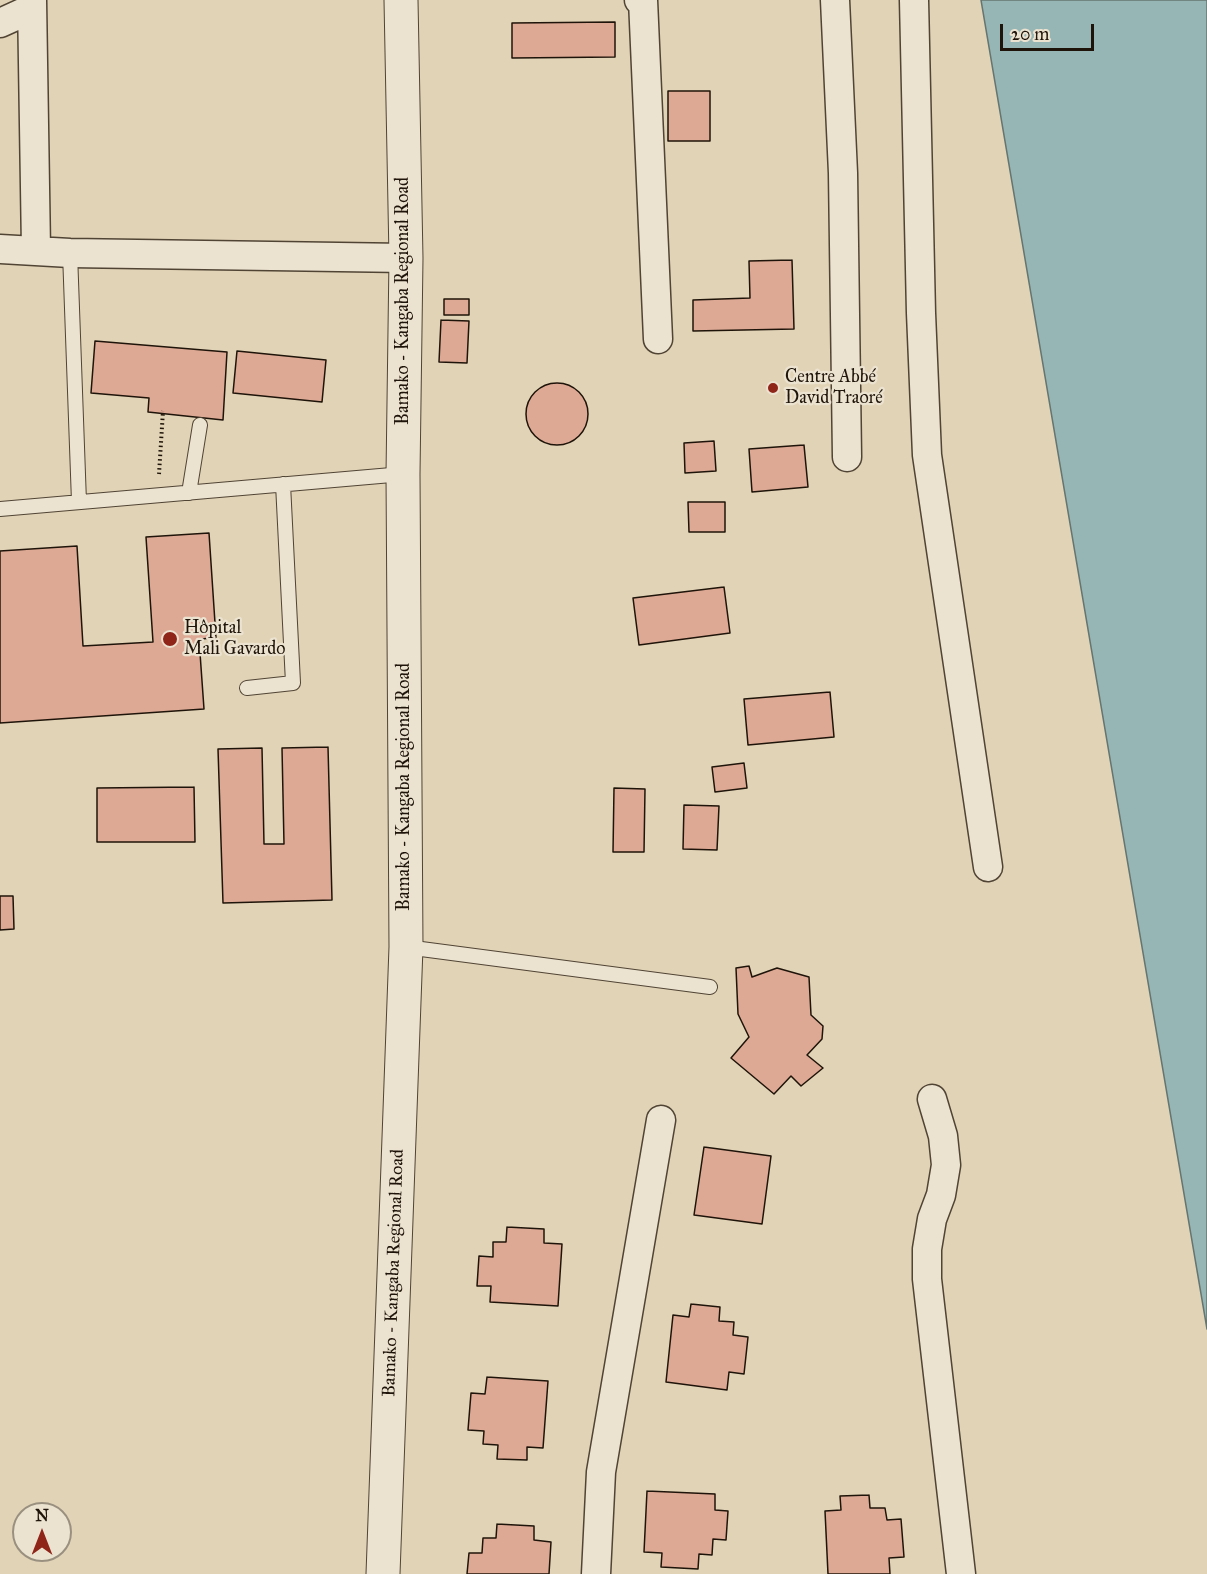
<!DOCTYPE html>
<html>
<head>
<meta charset="utf-8">
<style>
  body { margin:0 }
  #map { position:relative; width:1207px; height:1574px; overflow:hidden; background:#e1d3b6; font-family:"IM FELL Great Primer",serif }
  canvas { display:block }
  .north { position:absolute; left:12px; top:1502px; width:60px; height:60px; box-sizing:border-box; background:#ece2d0; border:2px solid #9a9080; border-radius:50%; rotate:0deg; font-size:16px; font-weight:700; line-height:24px; text-align:center; color:#1f1409 }
  .north::after { content:''; display:block; margin:auto; width:21px; height:27px; background:#8f2418; clip-path:polygon(50% 0,100% 100%,50% 72%,0 100%) }
  .scale { position:absolute; left:1000px; top:24px; width:94px; height:27px; box-sizing:border-box; border:3px solid #1f1409; border-top:0; padding-left:8px; font-size:18px; line-height:21px; white-space:nowrap; color:#1f1409; -webkit-text-stroke:4px #ece2d0; paint-order:stroke }
</style>
</head>
<body>
<div id="map">
<canvas width="1207" height="1574"></canvas>
<div class="north">N</div>
<div class="scale">20 m</div>
</div>
<script>
const ctx = document.querySelector('canvas').getContext('2d');
ctx.lineJoin = 'round';
function paint(path, color) { ctx.fillStyle = color; ctx.fill(path, 'evenodd'); }
const toPath = rows => new Path2D(rows.map(r => 'M' + r).join(''));
function stroke(path, color, width, dash) { ctx.strokeStyle = color; ctx.lineWidth = width; ctx.lineCap = dash ? 'butt' : 'round'; ctx.setLineDash(dash || []); ctx.stroke(path); }
function drawText(font, color, halo, rows, align = 'center') {
  ctx.font = font + ' "IM FELL Great Primer",serif'; ctx.lineWidth = 4.5; ctx.setLineDash([]); ctx.textBaseline = 'middle'; ctx.strokeStyle = halo; ctx.fillStyle = color; for (const [text, x, y, turn = 0] of rows) {
    ctx.save(); ctx.translate(x, y); ctx.rotate((+turn || 0) * Math.PI / 180); ctx.textAlign = isNaN(turn) ? turn : align; if (halo) ctx.strokeText(text, 0, 0); ctx.fillText(text, 0, 0); ctx.restore();
  }
}
const water = toPath([
  [981,0,1207,0,1207,1329,981,0]
]);
paint(water, '#96b6b5');
stroke(water, '#667570', 1.5);
const building = toPath([
  [615,22,615,57,512,58,512,23,615,22],
  [668,91,710,91,710,141,668,141,668,91],
  [792,260,794,329,693,331,693,300,750,298,749,261,792,260],
  [444,299,469,299,469,315,444,315,444,299],
  [441,320,469,321,467,363,439,362,441,320],
  [95,341,227,352,223,420,148,412,149,398,91,393,95,341],
  [237,351,326,360,322,402,233,393,237,351],
  '526 414a31 31 0 1 1 62 0a31 31 0 1 1-62 0Z',
  [714,441,716,471,685,473,684,443,714,441],
  [804,445,808,487,752,492,749,449,804,445],
  [688,502,725,502,725,532,689,532,688,502],
  [209,533,216,638,199,639,204,709,0,723,0,551,77,546,83,646,153,642,146,537,209,533],
  [724,587,730,633,639,645,633,598,724,587],
  [830,692,834,737,748,745,744,699,830,692],
  [328,747,332,900,223,903,218,749,262,748,264,844,284,844,282,748,328,747],
  [744,763,747,788,715,792,712,767,744,763],
  [194,787,195,842,97,842,97,788,194,787],
  [614,788,645,789,644,852,613,852,614,788],
  [684,805,719,806,717,850,683,849,684,805],
  [0,896,13,896,14,929,0,930,0,896],
  [749,966,752,977,777,968,809,977,811,1015,823,1026,822,1039,807,1055,823,1068,801,1086,791,1076,774,1094,731,1058,749,1037,738,1014,736,968,749,966],
  [704,1147,771,1156,762,1224,694,1215,704,1147],
  [507,1227,544,1229,544,1243,562,1244,558,1306,490,1302,491,1286,477,1286,479,1256,493,1257,493,1242,506,1242,507,1227],
  [691,1304,720,1307,719,1321,734,1322,733,1335,748,1337,744,1374,729,1372,727,1390,666,1382,673,1315,689,1317,691,1304],
  [487,1377,548,1381,543,1448,527,1447,527,1460,497,1459,498,1445,483,1444,484,1431,468,1430,471,1393,485,1394,487,1377],
  [647,1491,715,1494,715,1510,728,1511,726,1540,713,1539,712,1555,699,1554,698,1569,661,1567,662,1553,644,1552,647,1491],
  [869,1495,870,1508,885,1508,887,1520,901,1519,904,1557,889,1558,890,1574,828,1574,825,1511,841,1510,840,1496,869,1495],
  [497,1524,534,1526,534,1540,551,1542,549,1574,467,1574,469,1553,482,1553,483,1538,496,1538,497,1524]
]);
paint(building, '#dda995');
stroke(building, '#1f1409', 1.5);
const service = toPath([
  [70,253,79,502],
  [189,493,200,425],
  [0,509,403,474],
  [247,688,293,683,283,484],
  [406,947,710,987]
]);
const minor = toPath([
  [32,0,36,249],
  [639,0,643,0,658,339],
  [835,0,843,173,847,457],
  [914,0,921,313,927,455,988,867],
  [0,23,31,9],
  [0,249,70,253,406,258],
  [932,1099,943,1136,946,1165,941,1195,932,1219,927,1249,927,1279,961,1574],
  [596,1574,601,1472,661,1120]
]);
const tertiary = toPath([
  [383,1574,406,947,403,474,406,258,401,0]
]);
stroke(service, '#504434', 16);
stroke(minor, '#504434', 31);
stroke(tertiary, '#504434', 35);
stroke(toPath([
  [159,474,163,411]
]), '#1f1409', 4, [1.5, 3]);
stroke(service, '#ece2d0', 14);
stroke(minor, '#ece2d0', 28);
stroke(tertiary, '#ece2d0', 33);
for (const [x, y, r, color] of [
  [773,388,6,"#8f2418"],
  [170,639,8,"#8f2418"]
]) { const dot = new Path2D(); dot.arc(x, y, r, 0, 2 * Math.PI); ctx.fillStyle = color; ctx.fill(dot); stroke(dot, '#ece2d0', 2); }
drawText('18px', '#1f1409', '#ece2d0', [
  ["Bamako - Kangaba Regional Road",404,301,-90],
  ["Bamako - Kangaba Regional Road",405,787,-90],
  ["Bamako - Kangaba Regional Road",394,1273,-88]
]);
drawText('18px', '#1f1409', '#ece2d0', [
  ["Centre Abbé",785,378],
  ["David Traoré",785,399],
  ["Hôpital",184,629],
  ["Mali Gavardo",184,650]
], 'left');
</script>
</body>
</html>
